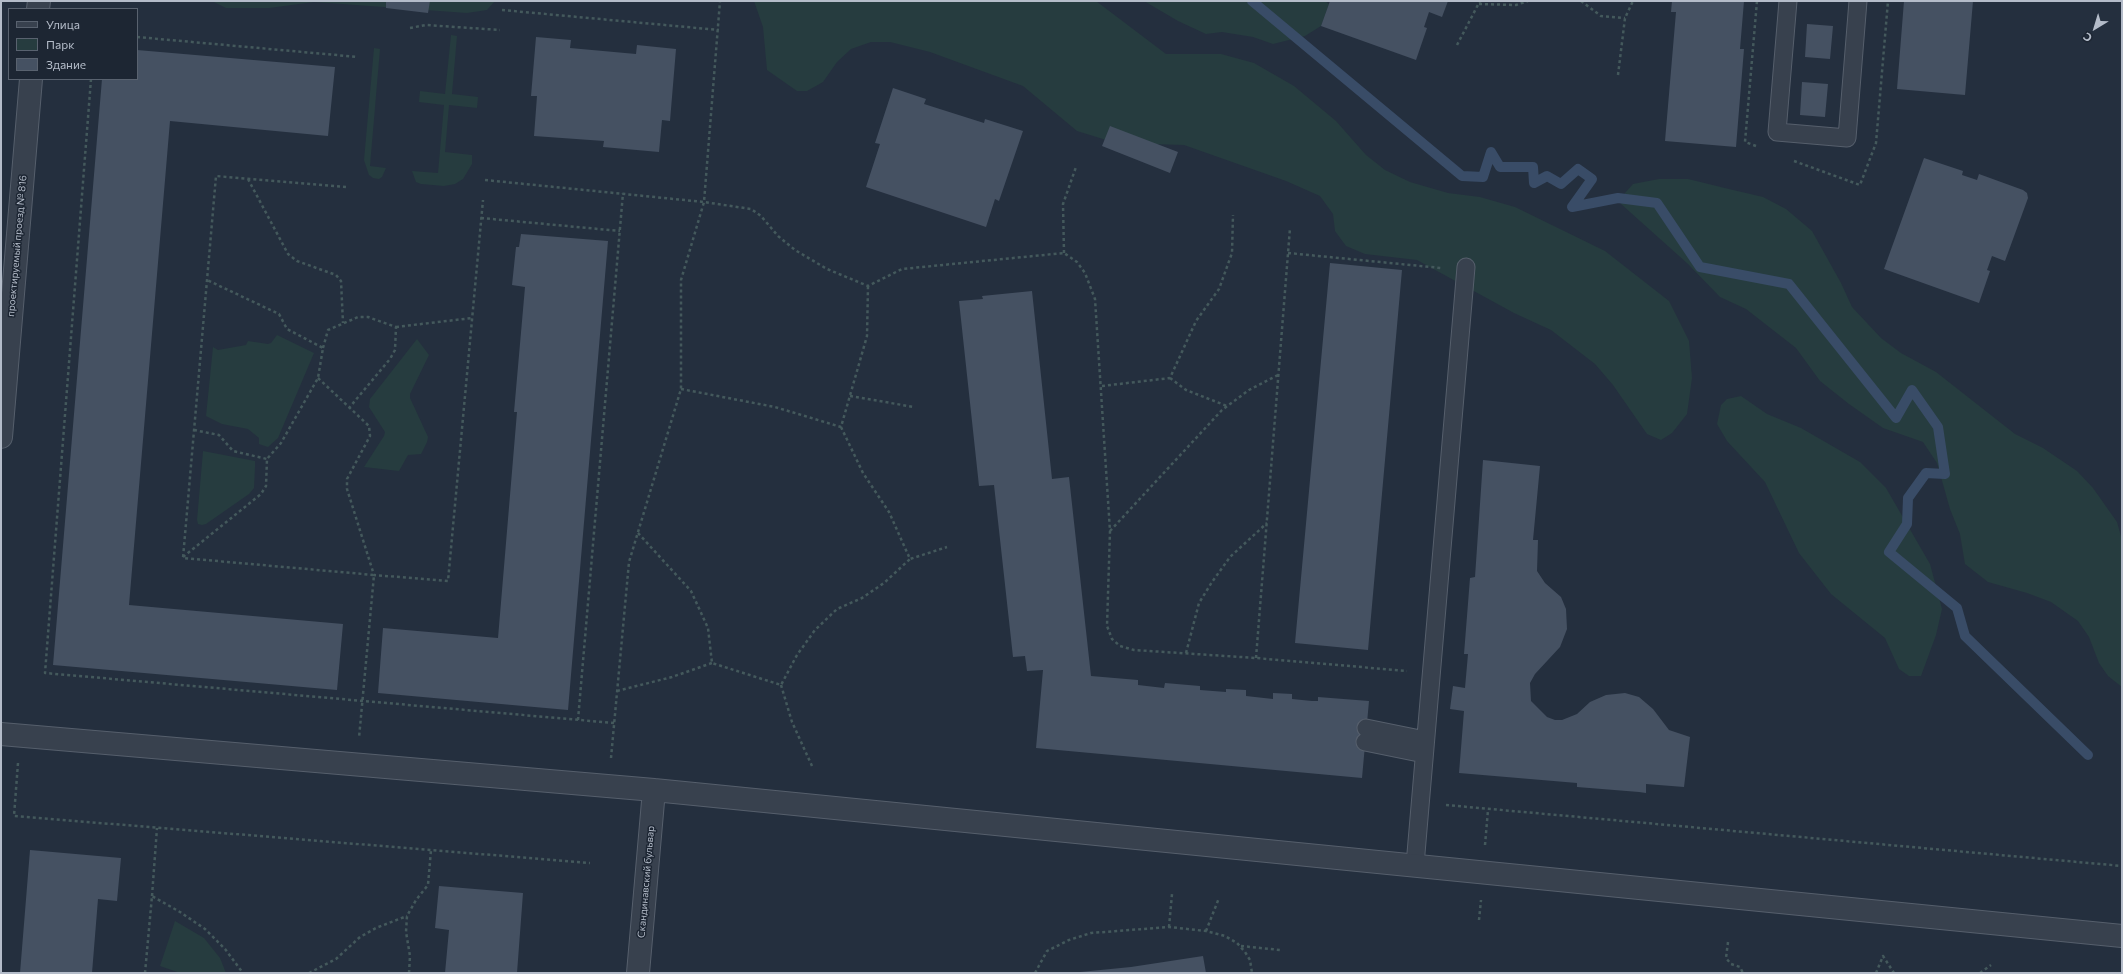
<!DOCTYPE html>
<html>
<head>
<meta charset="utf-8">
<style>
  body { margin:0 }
  #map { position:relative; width:2123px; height:974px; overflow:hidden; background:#242f3e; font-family:Commissioner,sans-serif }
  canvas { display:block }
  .frame { position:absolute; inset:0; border:2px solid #b4bcc9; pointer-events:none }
  .legend { position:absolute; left:8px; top:8px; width:130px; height:72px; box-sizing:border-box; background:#1d2633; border:1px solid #59626f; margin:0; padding:5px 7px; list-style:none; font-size:12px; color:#b4bcc9 }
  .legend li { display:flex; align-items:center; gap:8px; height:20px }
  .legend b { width:20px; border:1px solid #59626f }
  .north { position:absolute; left:2075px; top:8px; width:40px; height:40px; -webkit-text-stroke:3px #1d2633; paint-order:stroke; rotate:218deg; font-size:11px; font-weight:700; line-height:16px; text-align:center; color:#b4bcc9 }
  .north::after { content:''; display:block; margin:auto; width:14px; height:18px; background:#b4bcc9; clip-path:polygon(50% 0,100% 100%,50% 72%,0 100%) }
</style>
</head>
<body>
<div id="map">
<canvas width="2123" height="974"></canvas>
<div class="frame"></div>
<ul class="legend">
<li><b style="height:5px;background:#38414e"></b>Улица</li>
<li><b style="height:11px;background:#263c3f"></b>Парк</li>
<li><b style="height:11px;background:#455162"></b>Здание</li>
</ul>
<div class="north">С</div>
</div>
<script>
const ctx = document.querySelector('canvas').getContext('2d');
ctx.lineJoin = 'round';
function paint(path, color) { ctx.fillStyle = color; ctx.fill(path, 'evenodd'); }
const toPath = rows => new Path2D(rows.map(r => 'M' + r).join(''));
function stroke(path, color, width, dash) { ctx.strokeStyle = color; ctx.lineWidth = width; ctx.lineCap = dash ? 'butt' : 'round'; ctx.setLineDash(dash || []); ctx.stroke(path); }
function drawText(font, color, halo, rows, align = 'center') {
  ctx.font = font + ' Commissioner,sans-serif'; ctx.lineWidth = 3; ctx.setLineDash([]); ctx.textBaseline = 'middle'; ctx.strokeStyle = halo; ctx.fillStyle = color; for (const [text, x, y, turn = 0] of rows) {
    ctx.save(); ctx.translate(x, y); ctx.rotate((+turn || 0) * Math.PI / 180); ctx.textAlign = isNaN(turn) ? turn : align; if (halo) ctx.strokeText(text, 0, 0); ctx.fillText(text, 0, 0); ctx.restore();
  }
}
paint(toPath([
  [212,1,495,1,487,10,467,13,314,2,269,8,226,8],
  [754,1,1096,1,1166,54,1221,54,1254,63,1294,86,1336,121,1366,155,1385,170,1410,182,1448,193,1480,197,1515,207,1605,251,1669,301,1689,341,1692,378,1687,414,1672,433,1661,440,1647,434,1613,385,1595,364,1551,330,1514,313,1417,260,1365,254,1346,246,1335,231,1333,214,1320,196,1286,181,1184,145,1116,143,1077,131,1023,86,930,52,890,42,871,42,851,49,837,62,823,82,807,91,797,91,767,70,763,27],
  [1144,1,1325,1,1329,4,1321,26,1305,36,1273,44,1253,37,1222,32,1206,34,1178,21],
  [451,35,457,36,452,94,478,97,477,108,449,105,445,152,472,155,472,164,463,179,455,184,444,186,421,184,416,182,412,171,438,173,444,105,419,102,420,91,445,94],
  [374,48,380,49,370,166,386,168,382,177,379,179,373,178,369,175,364,160],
  [1659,179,1688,179,1733,190,1763,197,1786,209,1812,231,1841,283,1852,307,1881,338,1901,353,1936,372,2015,434,2043,448,2077,471,2093,488,2117,522,2122,540,2122,687,2108,676,2099,663,2089,637,2078,621,2051,602,2027,593,1988,582,1965,564,1960,534,1950,509,1937,463,1923,442,1883,428,1849,404,1820,381,1796,348,1746,309,1720,297,1688,264,1621,204,1625,193,1633,184],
  [277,335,314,353,278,438,268,447,259,444,259,438,248,429,222,424,206,416,213,347,218,350,246,345,248,341,268,344,271,343],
  [417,339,429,355,410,394,410,398,428,437,427,442,421,454,408,455,399,471,364,467,384,436,385,432,369,407,370,399],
  [1741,396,1767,414,1801,428,1860,462,1886,488,1930,564,1942,609,1936,635,1921,676,1909,676,1899,669,1885,638,1831,594,1799,553,1765,482,1727,441,1717,424,1721,405,1727,399],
  [203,451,255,461,255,467,254,488,249,494,206,524,202,525,198,524,197,520],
  [175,921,204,938,220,958,226,973,180,973,160,966]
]), '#263c3f');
stroke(toPath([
  [1252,1,1462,176,1483,177,1491,152,1500,167,1533,167,1534,183,1547,176,1561,184,1578,169,1592,179,1572,207,1618,198,1657,203,1700,267,1789,284,1896,418,1912,390,1938,427,1945,474,1926,473,1908,498,1907,524,1889,552,1957,608,1965,636,2088,755]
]), '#394c67', 10);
paint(toPath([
  [386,1,430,1,428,13,386,8],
  [1330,1,1448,1,1442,17,1429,12,1424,27,1427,28,1416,60,1321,26],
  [1672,1,1744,1,1740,49,1744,49,1736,147,1665,141,1676,12,1671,12],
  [1904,1,1973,1,1965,95,1897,89],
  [1807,24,1833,26,1830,59,1805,57],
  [536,37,571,40,570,48,636,54,637,45,676,49,670,121,662,120,659,152,603,147,604,141,534,136,537,96,531,96],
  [137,50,335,67,328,136,170,121,129,605,343,624,337,690,53,665,102,79,137,79],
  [1802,82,1828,84,1825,117,1800,115],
  [893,88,926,99,924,104,984,123,985,119,1023,131,999,201,995,199,986,227,866,187,880,144,875,143],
  [1110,126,1178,152,1170,173,1102,146],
  [1924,158,1963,171,1962,175,1977,180,1979,174,2023,190,2027,193,2028,198,2005,261,1992,256,1987,270,1990,271,1979,303,1884,269],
  [521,234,608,241,568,710,378,693,383,628,498,638,517,412,514,412,525,287,512,285,516,247,519,247],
  [1330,263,1402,270,1368,650,1295,643],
  [1032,291,1052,479,1069,477,1091,676,1138,680,1138,685,1164,688,1165,683,1200,686,1200,690,1226,692,1226,689,1246,690,1246,696,1273,699,1273,693,1292,694,1292,699,1312,701,1318,701,1318,697,1369,701,1362,778,1036,748,1043,670,1027,671,1025,656,1013,657,994,485,979,486,959,301,983,299,982,296],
  [1483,460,1540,466,1533,540,1538,540,1537,571,1545,583,1561,597,1566,609,1567,629,1560,647,1535,674,1530,683,1531,701,1547,717,1555,720,1562,720,1577,714,1590,702,1606,695,1625,693,1639,697,1653,709,1669,730,1690,737,1684,787,1646,784,1646,793,1639,792,1577,787,1577,783,1459,773,1464,711,1450,709,1453,686,1465,688,1468,654,1464,654,1470,578,1475,577],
  [30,850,121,858,117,901,98,899,92,973,20,973],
  [439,886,523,893,517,973,445,973,449,930,435,928],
  [1203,956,1206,973,1070,973,1131,967]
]), '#455162');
const service = toPath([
  [1788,1,1777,132,1847,138,1858,1],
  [1366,728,1425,740],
  [1365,742,1424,754],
  [1415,865,1466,267]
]);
const minor = toPath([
  [38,9,39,1],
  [1,437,31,79],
  [1,734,654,790,2122,936],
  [638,973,654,790]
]);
stroke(service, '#565f6c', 19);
stroke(minor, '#565f6c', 24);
stroke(toPath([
  [1581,1,1601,16,1625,18],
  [1479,4,1516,5,1528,1],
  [502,10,719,30],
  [410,28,426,25,500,30],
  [137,37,358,57],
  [1457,45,1480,1],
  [1618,75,1625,18,1633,1],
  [91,79,45,673,614,723],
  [1756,146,1745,142,1757,1],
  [1794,161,1860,185,1876,143,1888,1],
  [248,179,288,254,297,261,336,275,341,281,343,323],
  [485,180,704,202,751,209,761,216,778,236,795,250,827,269,868,286,902,269,1064,253,1077,262,1085,273,1095,299,1110,531,1107,626,1112,639,1120,646,1134,650,1256,658,1407,671],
  [346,187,216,176,183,558,374,575,359,738],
  [481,218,620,231],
  [1064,253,1063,204,1076,167],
  [1288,253,1441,268],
  [396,327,472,318],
  [323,348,328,330,358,317,368,317,396,327,395,350,390,359,349,408],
  [318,378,369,426,370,436,347,479,347,489,374,575,448,581,483,200],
  [1170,378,1186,390,1227,406],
  [1102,386,1170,378,1196,321,1219,289,1232,253,1233,215],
  [681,389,775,407,841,427,867,336,868,286],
  [850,396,914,407],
  [841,427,863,473,889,512,910,559,947,547],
  [194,430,219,435,233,451,267,459],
  [1110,531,1222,410,1249,390,1278,375],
  [638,533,691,591,708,628,712,663,781,685,797,655,815,630,837,609,862,598,884,583,910,559],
  [183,557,261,494,266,486,267,459,281,443,318,378,323,348,287,329,279,314,207,280],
  [1186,653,1199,603,1212,582,1230,557,1267,523],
  [1256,658,1290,228],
  [781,685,792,722,812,766],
  [617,691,672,677,712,663],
  [578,720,623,193],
  [611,758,629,562,681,389,681,280,704,202,720,1],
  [18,763,14,816,590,863],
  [1446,805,2122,866],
  [1485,845,1488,810],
  [152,896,157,828],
  [1479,920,1481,900],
  [1169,927,1172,894],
  [1206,931,1219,898],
  [1728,942,1726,958,1731,964,1740,967,1743,973],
  [1241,946,1280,950],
  [145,973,152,896,180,912,205,929,225,949,243,973],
  [309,973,336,959,360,937,376,928,407,916],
  [409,973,410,956,406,932,407,916,416,900,428,885,431,850],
  [1035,973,1047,951,1069,940,1091,933,1169,927,1206,931,1225,936,1237,943,1245,952,1250,960,1252,973],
  [1876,973,1883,956,1894,973],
  [1980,973,1991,965]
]), '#44595c', 2.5, [3, 3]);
stroke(service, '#38414e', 17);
stroke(minor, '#38414e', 22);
drawText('10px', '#b4bcc9', '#1d2633', [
  ["проектируемый проезд № 816",17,246,-85],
  ["Скандинавский бульвар",646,882,-85]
]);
</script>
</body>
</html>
